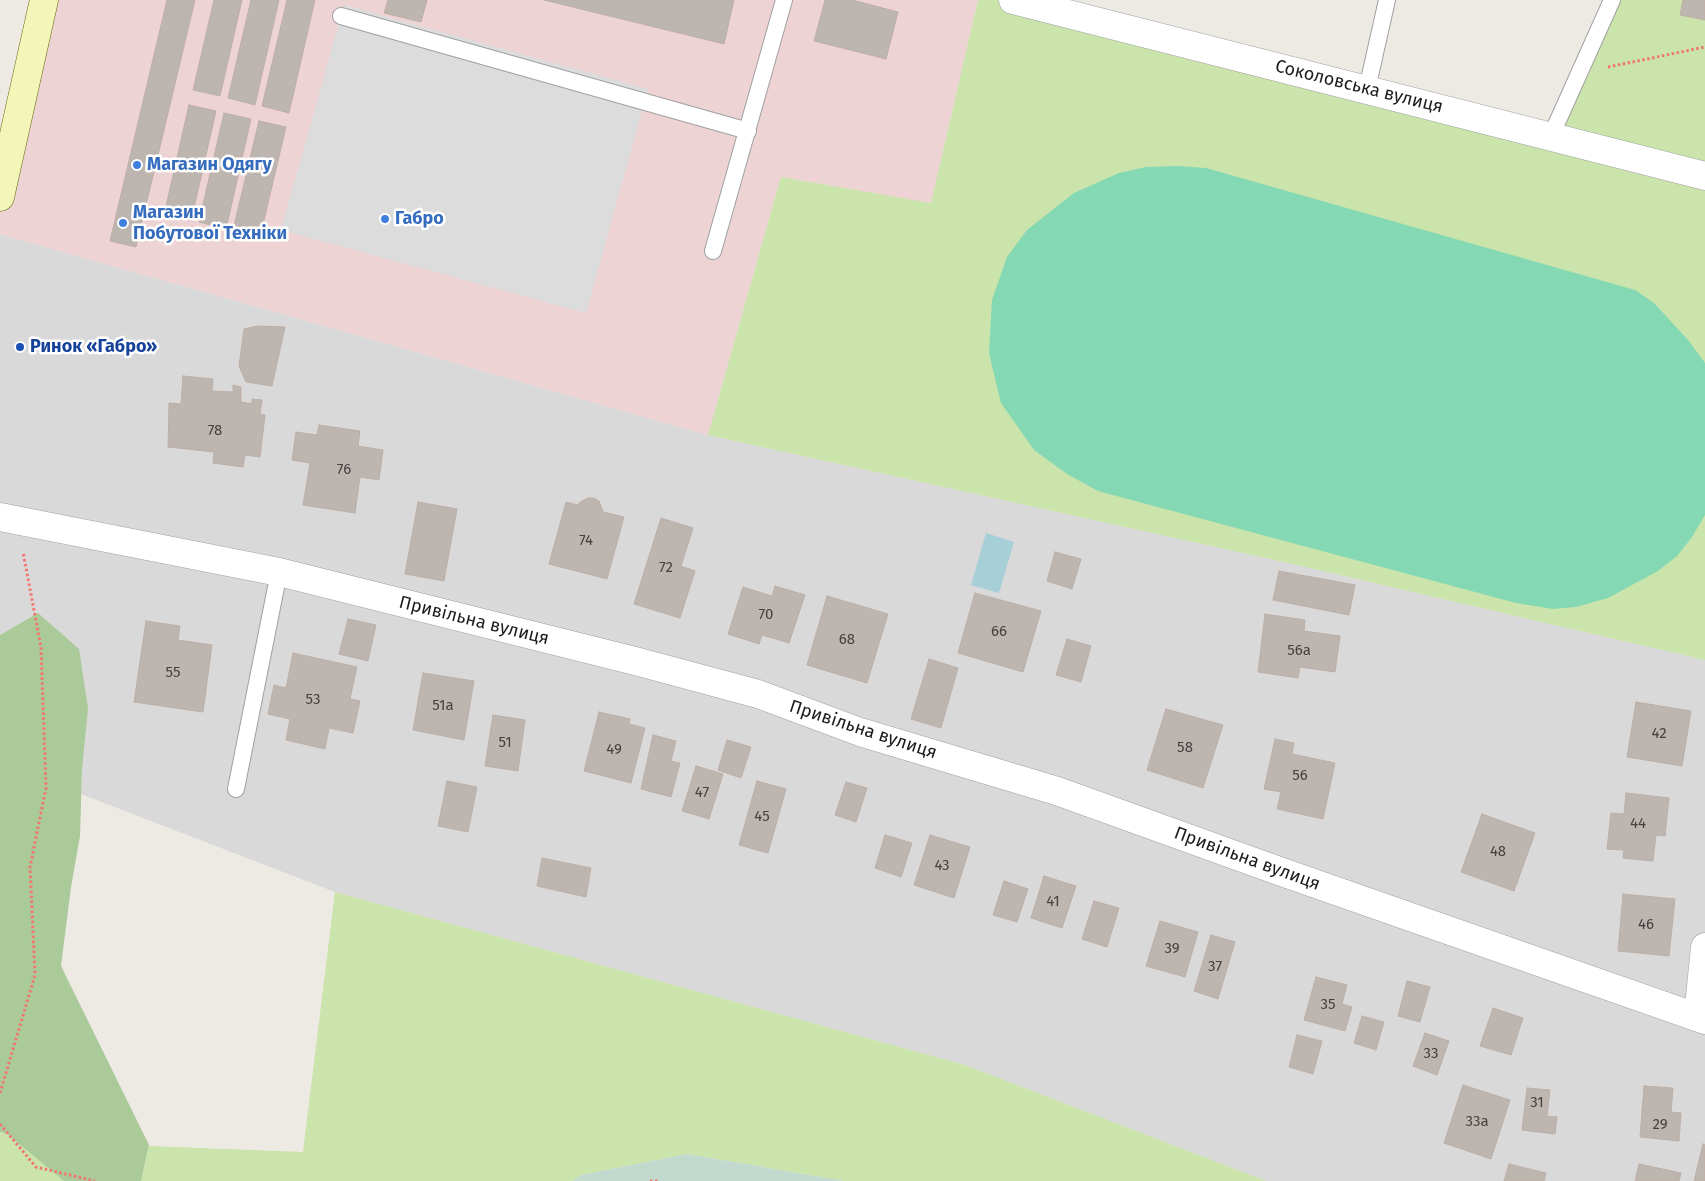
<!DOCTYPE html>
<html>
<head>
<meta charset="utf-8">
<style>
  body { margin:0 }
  canvas { display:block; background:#ede9e3 }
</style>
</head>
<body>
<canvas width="1705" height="1181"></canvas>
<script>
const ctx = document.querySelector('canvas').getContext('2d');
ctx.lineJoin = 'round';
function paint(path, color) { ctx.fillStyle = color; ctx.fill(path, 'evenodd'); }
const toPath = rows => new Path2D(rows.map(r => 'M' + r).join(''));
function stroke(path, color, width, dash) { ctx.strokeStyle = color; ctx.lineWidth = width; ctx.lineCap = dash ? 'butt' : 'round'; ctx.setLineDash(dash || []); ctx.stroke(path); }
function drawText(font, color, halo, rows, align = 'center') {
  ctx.font = font + ' "Fira Sans",sans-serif'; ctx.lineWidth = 5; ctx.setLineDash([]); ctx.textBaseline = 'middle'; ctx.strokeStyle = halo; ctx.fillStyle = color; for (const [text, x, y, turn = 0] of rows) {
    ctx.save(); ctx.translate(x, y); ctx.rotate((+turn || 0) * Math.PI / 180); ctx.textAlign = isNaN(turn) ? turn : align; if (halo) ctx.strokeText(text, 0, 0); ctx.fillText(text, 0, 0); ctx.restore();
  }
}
paint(toPath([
  [0,234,708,435,1284,562,1705,660,1705,1181,1266,1181,965,1065,335,892,81,794,82,769,38,613,0,635]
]), '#dad9d9');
paint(toPath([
  [44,0,978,0,931,204,781,177,708,435,0,234,0,197]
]), '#edd3d3');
paint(toPath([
  [978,0,1013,0,1551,136,1612,0,1705,0,1705,660,1284,562,708,435,781,177,931,203],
  [335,892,965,1065,1266,1181,844,1181,687,1154,581,1175,572,1181,141,1181,149,1146,303,1152],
  [0,1132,7,1134,64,1181,0,1181]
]), '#cae4ab');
paint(toPath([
  [38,613,79,649,88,708,82,769,80,836,71,887,61,966,149,1145,141,1181,64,1181,7,1134,0,1132,0,635]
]), '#aaca9a');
paint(toPath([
  [687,1154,844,1181,572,1181,581,1175]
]), '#c1dacd');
paint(toPath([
  [1178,166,1206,168,1635,290,1654,303,1688,340,1705,363,1705,515,1692,537,1677,556,1658,571,1608,598,1576,607,1553,609,1516,603,1098,491,1067,474,1034,450,1001,403,989,353,992,300,1007,257,1027,230,1074,193,1119,173,1146,167]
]), '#85d8b4');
paint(toPath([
  [344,5,648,89,586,313,281,230]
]), '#dcdcdc');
paint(toPath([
  [986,533,1014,542,999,593,971,585]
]), '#a6cfd8');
const building = toPath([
  [167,0,195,0,136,247,110,241,167,0],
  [214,0,242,0,220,96,193,90,214,0],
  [251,0,279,0,255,105,228,98,251,0],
  [287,0,315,0,289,113,262,106,287,0],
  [388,0,427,0,421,22,384,13,388,0],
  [544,0,734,0,724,44,544,0],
  [825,0,852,0,898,12,886,59,814,41,825,0],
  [1683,0,1705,0,1705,20,1680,15,1683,0],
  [189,105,216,111,191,221,164,215,189,105],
  [224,113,251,119,226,229,199,222,224,113],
  [259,121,286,127,260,237,233,230,259,121],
  [258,326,285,327,272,386,246,382,239,366,244,329,258,326],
  [183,376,213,379,212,391,233,392,233,385,241,387,241,402,252,404,252,399,262,400,260,414,265,415,260,457,245,455,243,467,213,463,214,452,168,447,169,403,181,404,183,376],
  [319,425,360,431,358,446,383,450,379,480,360,477,355,513,303,505,310,463,292,460,296,432,317,435,319,425],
  [588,498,594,498,599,501,603,512,624,517,607,579,549,564,566,502,578,505,580,502,588,498],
  [418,502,457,509,444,581,405,574,418,502],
  [661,518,693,528,681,566,695,571,680,618,634,604,661,518],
  [1055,552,1081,559,1072,589,1047,581,1055,552],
  [1279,571,1355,585,1349,615,1273,600,1279,571],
  [775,586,805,595,789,643,762,635,759,644,728,634,743,587,772,596,775,586],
  [975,593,1041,611,1023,672,958,653,975,593],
  [827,596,888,614,867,683,807,665,827,596],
  [1265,614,1305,620,1304,631,1340,636,1335,672,1300,667,1298,678,1258,672,1265,614],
  [348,619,376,625,368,661,339,654,348,619],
  [146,621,180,626,178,640,212,645,203,712,134,702,146,621],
  [1067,639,1091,646,1081,682,1056,675,1067,639],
  [293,653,357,667,350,699,360,701,353,733,329,728,325,749,286,740,290,719,268,714,274,685,286,688,293,653],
  [929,659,958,668,941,728,911,719,929,659],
  [423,673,474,681,464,740,413,730,423,673],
  [1636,702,1691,711,1682,766,1627,757,1636,702],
  [1166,709,1223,725,1203,788,1147,770,1166,709],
  [599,712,630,719,629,724,645,728,631,783,584,771,599,712],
  [493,715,525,720,518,771,485,766,493,715],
  [653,735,676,741,671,761,680,763,671,797,641,789,653,735],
  [1275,739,1294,743,1292,754,1335,763,1323,819,1277,809,1281,792,1264,789,1275,739],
  [727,740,751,747,741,778,718,770,727,740],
  [696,766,723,774,709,819,682,811,696,766],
  [447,781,477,787,468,832,438,826,447,781],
  [757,781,786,789,768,853,739,845,757,781],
  [846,782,867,788,856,822,835,815,846,782],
  [1626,793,1669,798,1665,836,1656,835,1653,861,1623,858,1624,850,1607,849,1611,813,1624,814,1626,793],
  [1482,814,1535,833,1514,891,1461,872,1482,814],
  [885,835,912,843,901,877,875,868,885,835],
  [930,835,970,847,954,898,914,885,930,835],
  [542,858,591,868,586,897,537,886,542,858],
  [1044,876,1076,886,1062,928,1031,918,1044,876],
  [1004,881,1028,889,1017,922,993,915,1004,881],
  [1623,894,1675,899,1669,956,1618,951,1623,894],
  [1094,901,1119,908,1107,947,1082,939,1094,901],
  [1160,921,1198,932,1185,977,1146,966,1160,921],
  [1211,935,1235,942,1218,999,1194,991,1211,935],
  [1316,977,1347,985,1342,1004,1352,1007,1345,1031,1304,1020,1316,977],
  [1407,981,1430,987,1420,1022,1398,1016,1407,981],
  [1493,1008,1523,1018,1511,1055,1480,1046,1493,1008],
  [1362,1016,1384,1022,1376,1050,1354,1043,1362,1016],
  [1425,1033,1449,1041,1437,1075,1413,1066,1425,1033],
  [1297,1035,1322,1041,1313,1074,1289,1067,1297,1035],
  [1463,1085,1510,1100,1491,1159,1444,1143,1463,1085],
  [1644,1086,1673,1088,1671,1112,1681,1113,1679,1141,1640,1137,1644,1086],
  [1527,1088,1550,1090,1547,1116,1557,1117,1555,1134,1522,1130,1527,1088],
  [1703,1144,1705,1145,1705,1181,1694,1181,1703,1144],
  [1509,1164,1546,1173,1544,1181,1504,1181,1509,1164],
  [1639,1164,1681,1173,1679,1181,1635,1181,1639,1164]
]);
paint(building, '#bdb5b0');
stroke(building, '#beafa6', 1);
const lane = toPath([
  [341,16,748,131],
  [1367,89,1387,0],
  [1551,136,1612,0],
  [713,251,784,0],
  [236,789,279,572]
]);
const street = toPath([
  [1013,0,1705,176],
  [0,517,279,572,639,662,758,694,860,732,1057,791,1279,871,1705,1020],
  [1698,1017,1705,947]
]);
const secondary = toPath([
  [0,197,44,0]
]);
stroke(lane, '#a0a0a0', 18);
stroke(street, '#a0a0a0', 29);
stroke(secondary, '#656b0c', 29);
stroke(toPath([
  [1608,67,1705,47],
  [0,1093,35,975,30,867,46,788,41,647,23,552],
  [0,1124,36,1167,95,1181],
  [650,1181,660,1181]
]), '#f07871', 3, [2.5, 2.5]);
stroke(lane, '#fff', 16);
stroke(street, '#fff', 28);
stroke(secondary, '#f4f5b9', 28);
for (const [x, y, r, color] of [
  [137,165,5,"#3f7fe0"],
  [385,219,5,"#3f7fe0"],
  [123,223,5,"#3f7fe0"],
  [20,347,5,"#1a4fb4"]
]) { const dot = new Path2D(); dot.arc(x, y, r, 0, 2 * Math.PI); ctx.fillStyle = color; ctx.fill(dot); stroke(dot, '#fff', 2); }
drawText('15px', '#444241', null, [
  ["78",215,431],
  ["76",344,470],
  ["74",586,541],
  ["72",666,568],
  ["70",766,615],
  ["66",999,632],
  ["68",847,640],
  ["56а",1299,651],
  ["55",173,673],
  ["53",313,700],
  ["51а",443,706],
  ["42",1659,734],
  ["51",505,743],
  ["58",1185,748],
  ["49",614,750],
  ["56",1300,776],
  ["47",702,793],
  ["45",762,817],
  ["44",1638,824],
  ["48",1498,852],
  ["43",942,866],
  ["41",1053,902],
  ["46",1646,925],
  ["39",1172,949],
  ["37",1215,967],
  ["35",1328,1005],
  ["33",1431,1054],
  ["31",1537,1103],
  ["33а",1477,1122],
  ["29",1660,1125]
]);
drawText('18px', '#1c1c1c', '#fff', [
  ["Соколовська вулиця",1359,87,14],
  ["Привільна вулиця",474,621,14],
  ["Привільна вулиця",863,730,18],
  ["Привільна вулиця",1247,859,20]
]);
drawText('bold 18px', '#366cbe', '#fff', [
  ["Магазин Одягу",147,165],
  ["Магазин",133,213],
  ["Побутової Техніки",133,234],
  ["Габро",395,219]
], 'left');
drawText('bold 18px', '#164399', '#fff', [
  ["Ринок «Габро»",30,347]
], 'left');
</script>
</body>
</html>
